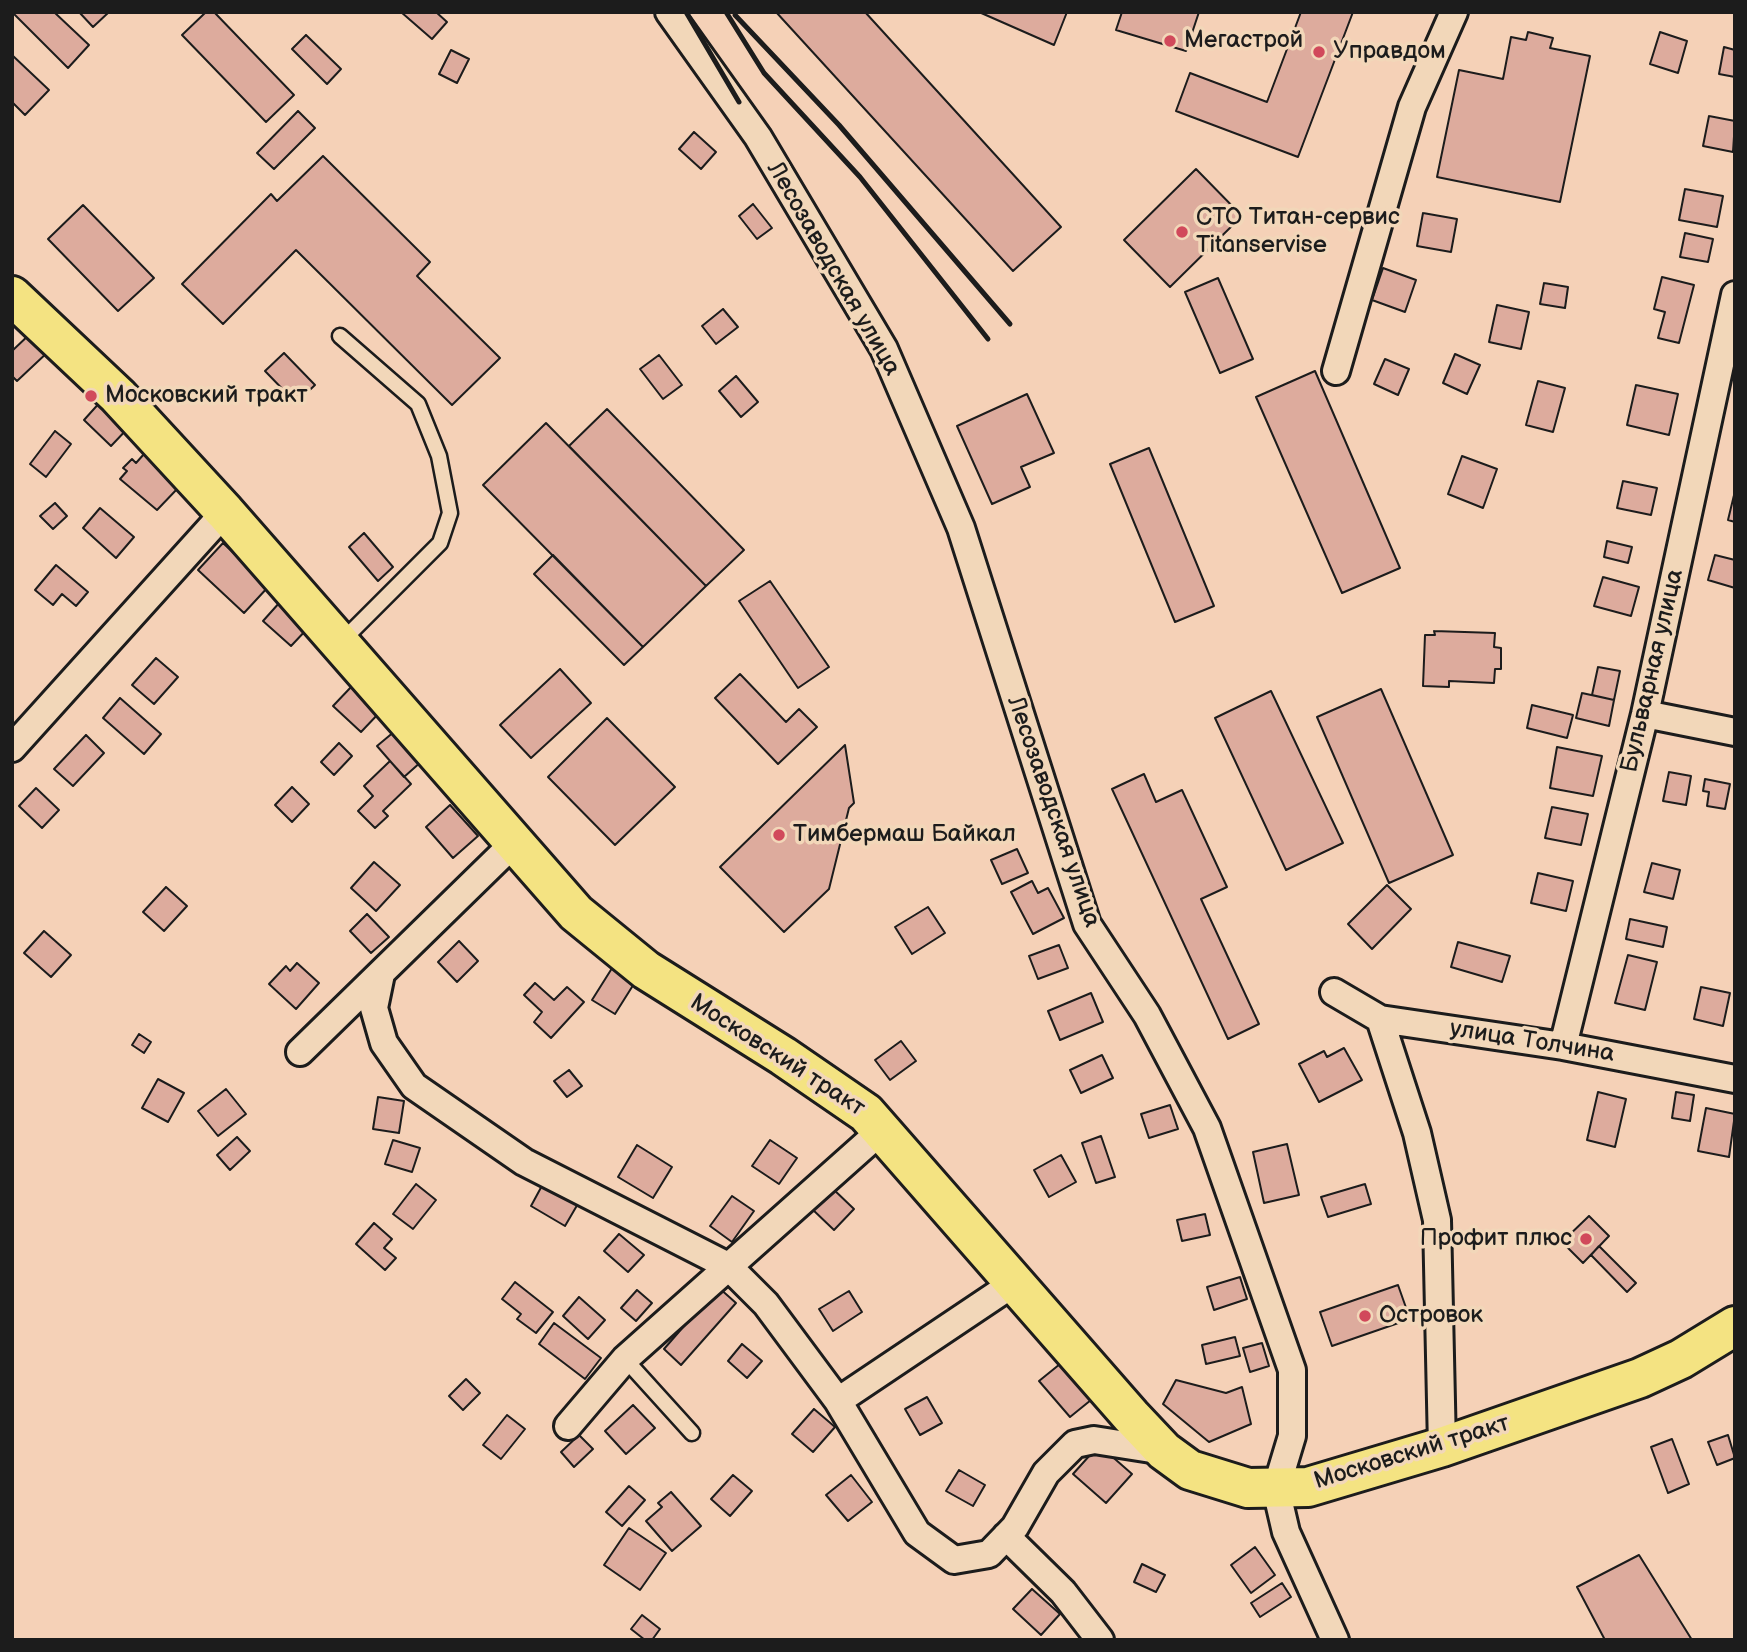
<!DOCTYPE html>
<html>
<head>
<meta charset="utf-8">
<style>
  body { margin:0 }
  #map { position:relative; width:1747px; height:1652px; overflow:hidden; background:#f5d1b7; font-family:"Balsamiq Sans",sans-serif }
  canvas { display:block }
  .frame { position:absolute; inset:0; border:14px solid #1c1c1c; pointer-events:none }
</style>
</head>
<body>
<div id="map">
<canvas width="1747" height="1652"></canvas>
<div class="frame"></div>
</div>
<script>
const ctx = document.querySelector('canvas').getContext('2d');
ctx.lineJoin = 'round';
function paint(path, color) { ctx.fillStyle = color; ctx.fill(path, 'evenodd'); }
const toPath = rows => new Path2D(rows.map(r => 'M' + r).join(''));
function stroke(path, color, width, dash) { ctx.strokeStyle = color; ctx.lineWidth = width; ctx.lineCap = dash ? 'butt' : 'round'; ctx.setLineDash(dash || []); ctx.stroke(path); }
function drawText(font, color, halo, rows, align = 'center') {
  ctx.font = font + ' "Balsamiq Sans",sans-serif'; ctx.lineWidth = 7; ctx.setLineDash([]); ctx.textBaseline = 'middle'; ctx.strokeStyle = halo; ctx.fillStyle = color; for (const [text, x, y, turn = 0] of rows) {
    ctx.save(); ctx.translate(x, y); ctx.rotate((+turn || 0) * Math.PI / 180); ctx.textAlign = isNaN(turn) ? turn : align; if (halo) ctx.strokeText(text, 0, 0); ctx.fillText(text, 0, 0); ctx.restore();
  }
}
const building = toPath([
  [12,12,54,12,89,45,68,68,12,12],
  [79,12,109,12,93,27,79,12],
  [206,12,214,12,294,95,266,122,182,35,206,12],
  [401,12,436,12,447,22,432,39,401,12],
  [776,12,865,12,1061,227,1013,271,776,12],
  [979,12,1067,12,1054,45,979,12],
  [1122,12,1199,12,1186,51,1116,30,1122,12],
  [1301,12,1353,12,1298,157,1176,111,1190,73,1267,102,1301,12],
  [1528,32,1553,38,1550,48,1590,56,1560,202,1437,177,1459,70,1503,79,1511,37,1526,40,1528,32],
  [1660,32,1687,41,1678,73,1650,64,1660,32],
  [306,35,341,69,327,84,292,49,306,35],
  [1724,47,1735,50,1735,77,1719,74,1724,47],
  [451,50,469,59,457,83,439,74,451,50],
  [12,55,49,90,25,115,12,102,12,55],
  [298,111,315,128,274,169,257,153,298,111],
  [1709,116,1735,121,1733,152,1703,146,1709,116],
  [694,132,716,152,701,169,679,149,694,132],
  [323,156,430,262,417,276,500,358,452,405,296,250,223,324,182,284,271,194,277,201,323,156],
  [1196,169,1242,216,1170,287,1124,240,1196,169],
  [1685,189,1723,196,1717,227,1679,220,1685,189],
  [753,204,772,228,757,239,739,216,753,204],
  [83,205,154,278,118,311,48,239,83,205],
  [1423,213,1457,219,1451,252,1417,246,1423,213],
  [1685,233,1713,239,1708,262,1680,257,1685,233],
  [1383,268,1416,280,1405,312,1372,300,1383,268],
  [1662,277,1694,285,1679,343,1658,338,1665,312,1654,309,1662,277],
  [1218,278,1253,359,1220,373,1185,292,1218,278],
  [1544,283,1568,287,1565,308,1540,304,1544,283],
  [1497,305,1529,312,1521,349,1489,342,1497,305],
  [723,309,738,327,716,344,702,326,723,309],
  [32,332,50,350,17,381,12,376,12,351,32,332],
  [284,353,315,385,296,403,265,371,284,353],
  [1455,354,1480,365,1467,394,1443,383,1455,354],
  [659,355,682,385,663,399,640,369,659,355],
  [1385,359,1409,369,1398,395,1374,384,1385,359],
  [1315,371,1400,568,1342,593,1256,397,1315,371],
  [736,376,758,402,741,417,719,391,736,376],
  [1538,381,1565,388,1553,432,1526,425,1538,381],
  [1636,385,1678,394,1669,435,1627,425,1636,385],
  [1027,394,1054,453,1021,467,1030,487,992,504,957,426,1027,394],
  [102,400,130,426,111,446,84,420,102,400],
  [607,409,744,550,706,586,569,446,607,409],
  [546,423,706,586,643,647,483,485,546,423],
  [55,431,71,444,46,477,30,464,55,431],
  [1149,448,1214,606,1175,622,1110,464,1149,448],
  [144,454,179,487,157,510,120,479,127,471,123,468,132,459,136,463,144,454],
  [1462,456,1497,469,1483,508,1448,494,1462,456],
  [1623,481,1657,488,1651,515,1617,508,1623,481],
  [1735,491,1735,522,1728,520,1735,491],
  [55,503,67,516,53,529,40,516,55,503],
  [100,508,134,537,116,558,83,528,100,508],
  [364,533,393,567,378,581,349,547,364,533],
  [1607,541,1632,547,1628,563,1604,557,1607,541],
  [223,543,269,586,244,613,198,570,223,543],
  [553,555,643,647,624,665,534,574,553,555],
  [1715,555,1735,560,1735,588,1708,580,1715,555],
  [56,565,88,592,76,606,62,594,53,605,35,590,56,565],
  [1603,577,1639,587,1631,616,1594,606,1603,577],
  [770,581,829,667,798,688,739,601,770,581],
  [280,602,308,628,291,646,263,621,280,602],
  [1434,631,1495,633,1494,647,1501,648,1501,669,1495,669,1494,683,1449,681,1449,687,1423,686,1425,635,1435,635,1434,631],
  [156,658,178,677,154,704,132,685,156,658],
  [1598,667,1620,671,1614,700,1592,695,1598,667],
  [560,669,591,703,531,758,500,725,560,669],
  [740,674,786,722,799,709,817,727,778,764,715,698,740,674],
  [352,686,380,712,361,732,333,706,352,686],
  [1381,689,1453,855,1389,883,1317,717,1381,689],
  [1271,691,1343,843,1286,870,1215,718,1271,691],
  [1582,693,1614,700,1609,726,1576,718,1582,693],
  [120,698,161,734,144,754,103,718,120,698],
  [1532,705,1573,715,1567,738,1527,728,1532,705],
  [607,718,675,787,615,845,548,777,607,718],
  [395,731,422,761,404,777,377,746,395,731],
  [86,735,104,753,73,786,54,769,86,735],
  [339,743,352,756,334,775,321,762,339,743],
  [845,745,854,803,849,808,829,889,784,932,720,867,845,745],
  [1557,747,1602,756,1593,796,1550,788,1557,747],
  [390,761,411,784,383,811,388,816,375,828,358,811,373,796,364,786,390,761],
  [1669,772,1691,776,1686,805,1663,801,1669,772],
  [1144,774,1156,802,1182,790,1227,887,1201,899,1259,1024,1228,1039,1112,789,1144,774],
  [1705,779,1730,784,1725,809,1707,806,1709,792,1703,791,1705,779],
  [292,787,309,804,292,822,275,805,292,787],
  [36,788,59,810,42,828,19,806,36,788],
  [450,805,478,836,453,858,426,827,450,805],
  [1552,807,1588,814,1581,845,1545,838,1552,807],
  [1017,849,1028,873,1002,884,991,860,1017,849],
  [374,862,400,885,376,911,351,888,374,862],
  [1652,863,1680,870,1673,899,1644,892,1652,863],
  [1538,873,1573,881,1566,911,1531,903,1538,873],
  [1032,881,1038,893,1048,888,1064,918,1033,934,1011,892,1032,881],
  [1387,885,1411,909,1372,949,1348,924,1387,885],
  [166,887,187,906,164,931,143,912,166,887],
  [928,907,945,933,912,954,895,927,928,907],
  [367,914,389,937,371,953,350,931,367,914],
  [1630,919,1667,927,1663,947,1626,939,1630,919],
  [44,931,71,955,51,977,24,953,44,931],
  [459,941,478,961,457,982,438,962,459,941],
  [1458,942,1510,956,1502,982,1451,967,1458,942],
  [1059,945,1068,968,1038,979,1029,956,1059,945],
  [1628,955,1657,962,1645,1010,1615,1003,1628,955],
  [297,963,319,983,296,1009,269,984,286,966,290,971,297,963],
  [614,965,637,979,615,1014,592,1000,614,965],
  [535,983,554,1000,567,987,584,1002,551,1038,534,1022,542,1012,524,995,535,983],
  [1701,987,1730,993,1723,1026,1694,1019,1701,987],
  [1091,993,1103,1022,1060,1040,1048,1011,1091,993],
  [139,1034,151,1042,144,1053,132,1045,139,1034],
  [901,1041,916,1061,890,1080,875,1060,901,1041],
  [1344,1048,1362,1080,1319,1102,1299,1064,1324,1051,1327,1057,1344,1048],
  [1102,1055,1113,1078,1081,1093,1070,1070,1102,1055],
  [569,1070,582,1086,567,1097,554,1081,569,1070],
  [158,1079,184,1093,168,1122,142,1108,158,1079],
  [226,1089,246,1114,218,1136,198,1111,226,1089],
  [1598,1092,1626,1099,1615,1147,1587,1140,1598,1092],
  [1676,1092,1694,1095,1690,1121,1672,1118,1676,1092],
  [378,1097,404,1101,399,1133,373,1129,378,1097],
  [1170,1105,1178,1129,1149,1138,1141,1114,1170,1105],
  [1706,1108,1735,1114,1729,1157,1698,1151,1706,1108],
  [1101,1136,1115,1177,1096,1183,1082,1143,1101,1136],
  [237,1137,250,1151,230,1170,217,1155,237,1137],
  [393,1140,420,1148,412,1172,385,1164,393,1140],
  [770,1140,797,1158,779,1184,752,1166,770,1140],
  [1287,1144,1299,1195,1264,1203,1253,1152,1287,1144],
  [637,1145,672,1167,653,1198,618,1177,637,1145],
  [1061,1155,1076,1182,1049,1197,1034,1170,1061,1155],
  [544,1182,579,1202,565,1226,531,1206,544,1182],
  [416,1184,436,1200,413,1229,393,1214,416,1184],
  [1365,1184,1371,1204,1328,1217,1321,1197,1365,1184],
  [831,1187,854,1209,834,1230,811,1208,831,1187],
  [732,1196,754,1211,732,1242,710,1226,732,1196],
  [1205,1214,1210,1235,1182,1241,1177,1220,1205,1214],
  [1589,1216,1609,1236,1583,1263,1562,1242,1589,1216],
  [374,1223,392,1239,384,1248,396,1258,385,1270,356,1244,374,1223],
  [619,1234,644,1255,628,1272,604,1251,619,1234],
  [1599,1246,1636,1283,1627,1292,1591,1255,1599,1246],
  [1240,1277,1247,1299,1214,1310,1207,1287,1240,1277],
  [515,1282,553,1312,536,1333,517,1319,521,1314,502,1299,515,1282],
  [1398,1285,1410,1319,1332,1346,1320,1312,1398,1285],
  [718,1287,736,1303,681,1365,664,1349,718,1287],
  [637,1290,652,1303,636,1321,621,1308,637,1290],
  [849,1291,862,1312,833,1331,819,1309,849,1291],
  [579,1297,605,1320,588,1339,563,1316,579,1297],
  [554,1323,601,1358,585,1379,539,1344,554,1323],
  [1235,1337,1240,1356,1206,1364,1202,1345,1235,1337],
  [1262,1343,1269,1366,1250,1372,1243,1348,1262,1343],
  [742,1344,762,1361,747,1378,728,1361,742,1344],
  [1060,1364,1091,1400,1070,1417,1039,1381,1060,1364],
  [466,1379,480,1393,463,1410,449,1396,466,1379],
  [1176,1380,1226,1393,1242,1387,1251,1424,1209,1442,1163,1404,1176,1380],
  [927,1397,942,1423,920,1435,905,1409,927,1397],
  [633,1405,655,1428,626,1454,605,1431,633,1405],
  [814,1409,835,1427,813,1452,792,1434,814,1409],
  [507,1415,525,1429,501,1459,483,1445,507,1415],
  [579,1435,593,1449,574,1467,561,1452,579,1435],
  [1728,1435,1735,1458,1717,1465,1708,1442,1728,1435],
  [1672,1439,1689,1484,1668,1493,1651,1447,1672,1439],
  [1099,1445,1132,1474,1106,1503,1073,1474,1099,1445],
  [959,1470,985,1485,973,1506,946,1491,959,1470],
  [733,1475,752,1491,730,1516,711,1499,733,1475],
  [851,1475,872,1502,848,1521,826,1495,851,1475],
  [629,1486,645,1500,622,1526,606,1512,629,1486],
  [671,1492,701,1526,672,1551,646,1521,662,1507,658,1503,671,1492],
  [629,1528,666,1553,640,1590,604,1565,629,1528],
  [1255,1547,1275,1575,1251,1593,1231,1565,1255,1547],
  [1639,1555,1692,1640,1605,1640,1577,1587,1639,1555],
  [1142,1564,1165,1575,1156,1592,1134,1582,1142,1564],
  [1282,1583,1291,1597,1260,1617,1251,1603,1282,1583],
  [1032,1589,1060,1614,1041,1635,1013,1609,1032,1589],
  [642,1615,660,1629,652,1640,645,1640,631,1629,642,1615]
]);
paint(building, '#ddab9d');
stroke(building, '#1c1c1c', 2);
const lane = toPath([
  [340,643,440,543,450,513,439,456,418,404,340,336],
  [625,1359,692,1433]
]);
const street = toPath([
  [669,12,758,137,884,349,961,528,1087,924,1147,1015,1207,1128,1292,1370,1292,1436,1276,1489,1286,1532,1335,1640],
  [1336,371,1412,107,1454,12],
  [1645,714,1735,732],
  [12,748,225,512],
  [381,974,374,1008,384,1043,414,1086,524,1162,728,1266,766,1304,838,1401,917,1533,954,1560,989,1554,1015,1527,1046,1473,1075,1444,1094,1440,1164,1451],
  [1334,992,1380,1019,1563,1046,1735,1079],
  [1380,1019,1417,1133,1437,1220,1442,1447],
  [1563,1046,1645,714,1735,295],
  [300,1052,514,843],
  [838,1401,1014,1283],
  [568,1426,625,1359,883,1129],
  [1006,1536,1063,1592,1100,1640]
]);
const primary = toPath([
  [12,296,118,396,225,512,576,913,646,970,783,1056,866,1113,1131,1416,1164,1451,1190,1470,1248,1488,1308,1487,1442,1447,1640,1378,1681,1359,1735,1326]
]);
stroke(lane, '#1c1c1c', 19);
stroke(street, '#1c1c1c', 32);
stroke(primary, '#1c1c1c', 44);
stroke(lane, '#f2d7b9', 14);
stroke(street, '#f2d7b9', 26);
stroke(primary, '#f4e382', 38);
stroke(toPath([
  [686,12,739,102],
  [726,12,764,73,860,177,988,339],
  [735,15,839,125,1010,324]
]), '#1c1c1c', 5);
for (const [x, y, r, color] of [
  [1170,41,7,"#d1495b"],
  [1319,52,7,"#d1495b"],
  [1182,232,7,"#d1495b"],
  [91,396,7,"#d1495b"],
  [779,835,7,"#d1495b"],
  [1586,1239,7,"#d1495b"],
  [1365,1316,7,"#d1495b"]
]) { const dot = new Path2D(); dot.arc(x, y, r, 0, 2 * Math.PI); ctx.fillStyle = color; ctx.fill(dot); stroke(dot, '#f2d7b9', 2.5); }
drawText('24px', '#1c1c1c', '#f2d7b9', [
  ["Мегастрой",1184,41],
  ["Управдом",1333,52],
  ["СТО Титан-сервис",1196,218],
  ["Titanservise",1196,246],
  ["Московский тракт",105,396],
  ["Тимбермаш Байкал",793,835],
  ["Профит плюс",1572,1239,"right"],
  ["Островок",1379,1316]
], 'left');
drawText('24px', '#1c1c1c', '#f2d7b9', [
  ["Лесозаводская улица",833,269,60],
  ["Бульварная улица",1653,671,-77],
  ["Лесозаводская улица",1053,812,71],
  ["улица Толчина",1532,1042,9],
  ["Московский тракт",777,1056,33],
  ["Московский тракт",1412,1453,-17]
]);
</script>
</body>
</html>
